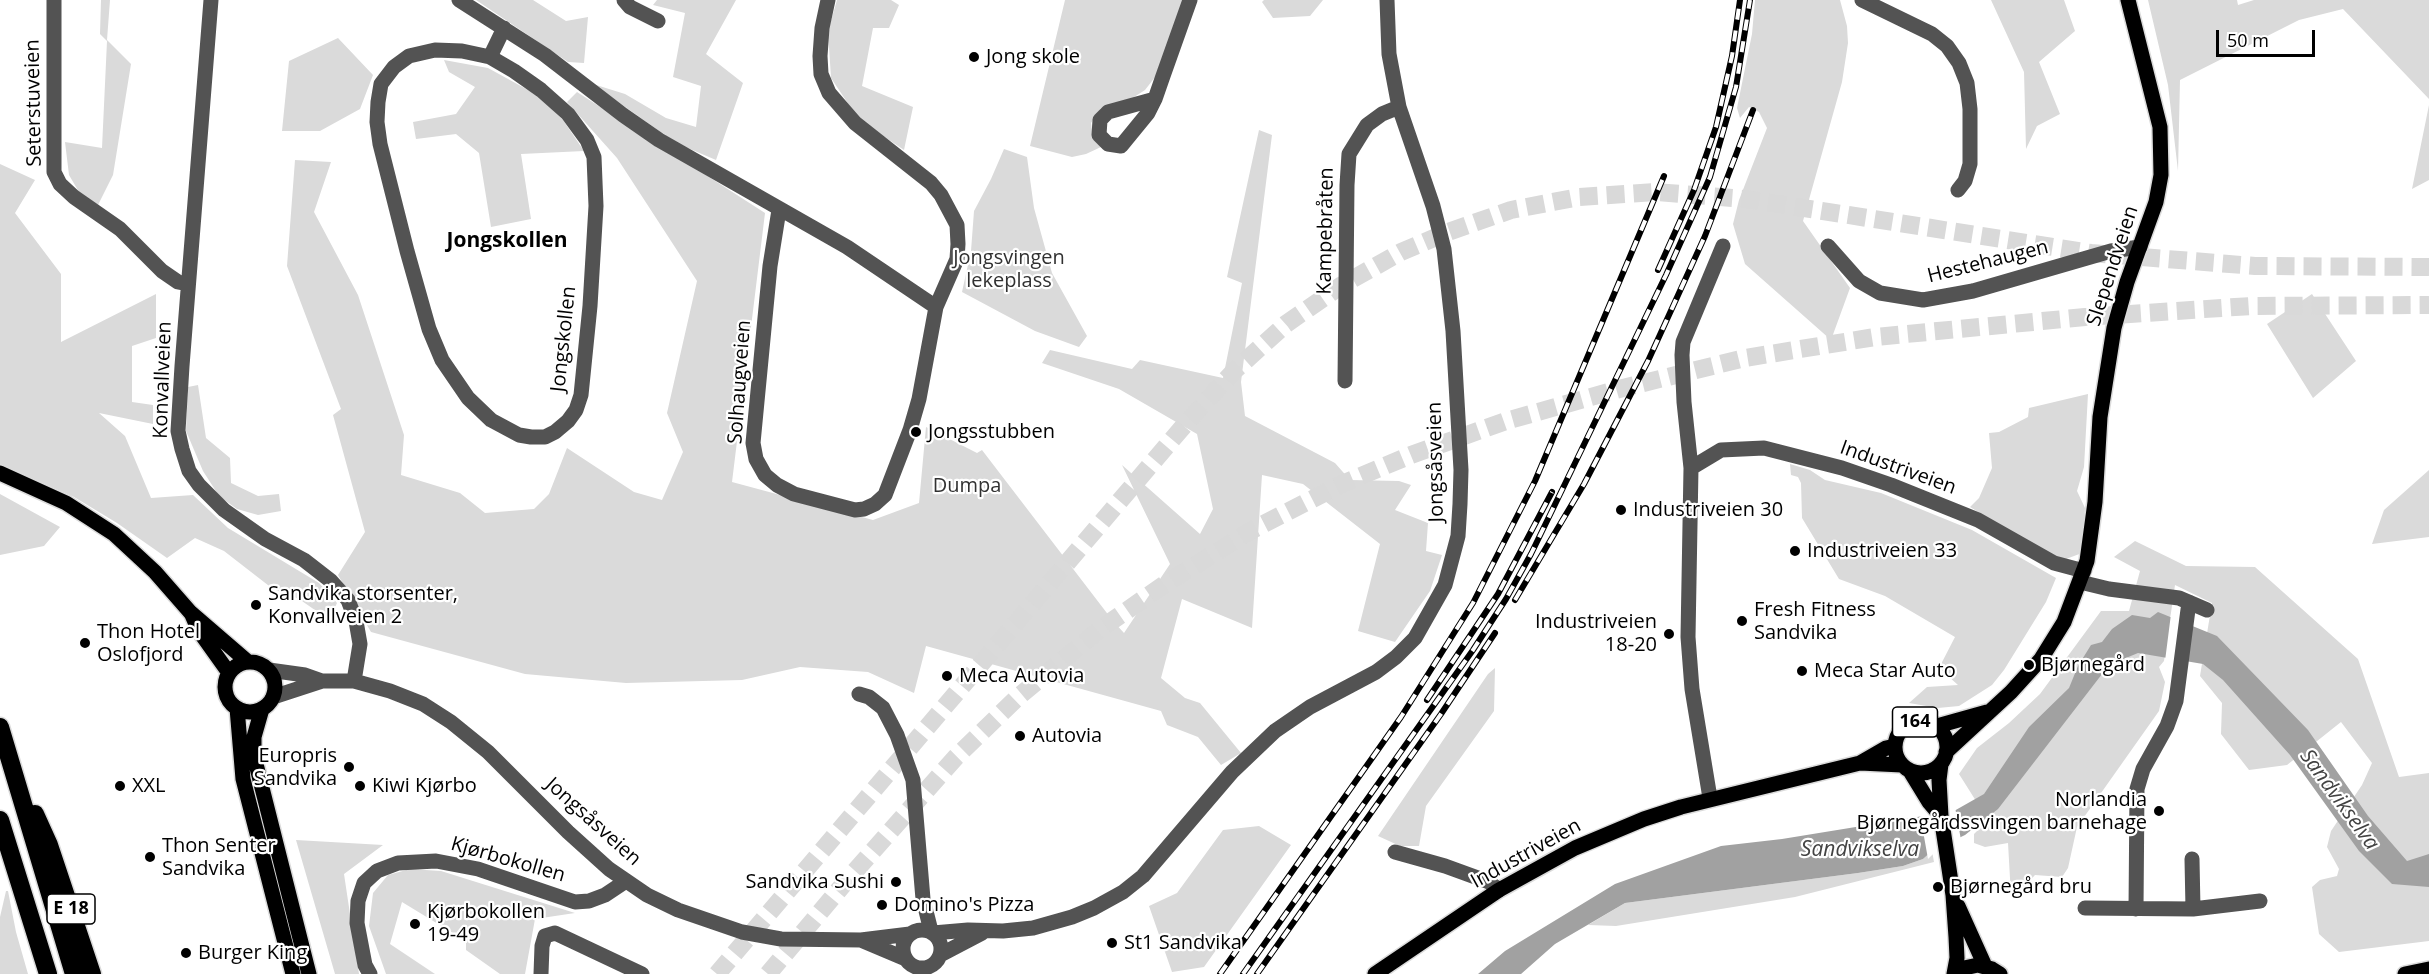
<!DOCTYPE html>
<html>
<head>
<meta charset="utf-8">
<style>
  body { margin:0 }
  #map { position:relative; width:2429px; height:974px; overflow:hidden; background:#fff; font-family:"Open Sans",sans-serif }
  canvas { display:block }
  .scale { position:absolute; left:2216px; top:30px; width:99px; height:27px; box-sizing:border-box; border:3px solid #000; border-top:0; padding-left:8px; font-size:18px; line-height:21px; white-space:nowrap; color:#000; -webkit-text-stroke:4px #fff; paint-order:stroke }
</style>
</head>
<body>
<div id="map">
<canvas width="2429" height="974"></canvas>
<div class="scale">50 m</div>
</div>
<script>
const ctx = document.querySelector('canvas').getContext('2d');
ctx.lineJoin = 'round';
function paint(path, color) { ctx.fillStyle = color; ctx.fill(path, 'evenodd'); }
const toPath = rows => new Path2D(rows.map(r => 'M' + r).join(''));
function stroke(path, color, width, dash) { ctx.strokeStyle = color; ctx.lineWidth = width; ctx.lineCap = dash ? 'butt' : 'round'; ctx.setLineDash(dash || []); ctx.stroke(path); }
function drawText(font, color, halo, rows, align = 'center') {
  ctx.font = font + ' "Open Sans",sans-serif'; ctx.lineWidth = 4.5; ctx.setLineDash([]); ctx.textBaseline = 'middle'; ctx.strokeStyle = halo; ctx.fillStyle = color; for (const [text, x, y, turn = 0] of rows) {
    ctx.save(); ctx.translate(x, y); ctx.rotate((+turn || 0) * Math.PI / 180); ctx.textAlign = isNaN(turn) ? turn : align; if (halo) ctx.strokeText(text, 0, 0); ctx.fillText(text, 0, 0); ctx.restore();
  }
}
paint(toPath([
  [101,0,110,0,107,40,131,64,113,175,98,205,79,192,69,175,65,142,102,148,107,41,100,34],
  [476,0,533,0,566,21,588,17,584,63,568,62],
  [657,0,736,0,706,54,743,83,716,160,676,143,593,84,625,94,666,118,696,127,701,86,673,77,685,13,653,5],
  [837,0,891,0,899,5,889,28,873,28,862,86,913,107,904,150,859,120,831,78,828,31],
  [1065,0,1183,0,1159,72,1145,90,1131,99,1101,108,1091,123,1093,139,1101,147,1086,154,1072,157,1030,146],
  [1264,0,1323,0,1310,16,1273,18,1262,2],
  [1755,0,1840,0,1847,26,1848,43,1842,82,1803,221,1850,288,1831,340,1745,264,1733,224,1739,200,1767,128,1759,112,1749,107,1740,118,1737,108,1752,34],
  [1991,0,2064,0,2075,31,2039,62,2060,114,2037,126,2026,149,2024,72],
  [2148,0,2237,0,2238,5,2254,0,2429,0,2429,99,2343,9,2299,20,2180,80,2178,171,2168,85],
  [338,38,373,75,360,109,320,131,282,131,289,61],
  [444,60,488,68,539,96,563,120,584,151,521,154,531,219,491,227,479,153,456,134,416,139,413,122,456,114,475,87,449,72],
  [577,92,765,213,732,482,873,520,919,503,926,427,977,453,982,450,1113,621,1124,633,1170,564,1122,465,1200,534,1213,509,1197,434,1119,389,1042,363,1050,350,1132,369,1140,360,1223,378,1242,283,1227,277,1259,130,1272,135,1241,382,1245,416,1335,463,1350,480,1399,481,1411,485,1395,510,1428,523,1426,551,1442,555,1430,591,1395,642,1358,631,1380,544,1303,484,1262,475,1252,628,1182,599,1161,678,1185,698,1200,703,1241,753,1221,765,1198,737,1167,725,1161,711,926,646,914,693,868,672,800,667,742,680,626,683,525,674,371,632,338,575,365,532,333,415,341,409,287,266,295,160,331,162,314,212,358,295,404,435,401,475,460,493,485,513,534,509,549,494,567,448,634,492,662,500,683,452,667,413,697,281,617,158,567,102],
  [2429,105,2429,180,2412,189],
  [1004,149,1027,157,1034,208,1052,273,1087,336,1079,347,1035,331,962,292,971,251,974,211,991,179],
  [0,164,35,180,15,213,61,274,61,342,156,294,156,338,132,346,132,402,153,405,153,424,99,413,125,436,151,498,193,495,228,528,319,583,337,603,326,626,325,617,299,599,273,589,224,551,195,538,167,558,117,523,74,497,0,464],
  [2312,294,2356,361,2313,398,2267,324],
  [198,385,206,438,230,458,231,483,258,496,279,494,281,511,258,515,237,509,219,496,203,471,186,431,188,387],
  [2088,394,2084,467,2077,491,2085,508,2082,553,2066,559,2052,557,1970,507,1979,498,1992,468,1989,433,1999,432,2028,417,2029,408],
  [1790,464,1810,470,1825,480,1881,493,1972,530,2056,578,2046,602,2004,670,1992,685,1959,706,1938,708,1909,703,1927,687,1958,685,1939,668,1955,637,1885,596,1839,579,1802,518,1801,483,1798,477,1791,475],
  [2429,470,2429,537,2372,544,2384,510],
  [0,494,60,527,44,546,0,555],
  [2135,541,2186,566,2255,567,2358,659,2399,777,2429,773,2429,941,2339,952,2319,934,2312,887,2320,880,2337,876,2339,869,2327,847,2331,831,2362,785,2372,763,2341,722,2287,765,2249,770,2221,734,2222,703,2200,676,2212,603,2175,585,2164,661,2159,667,2165,682,2159,711,2077,827,2068,868,2062,877,2035,875,2018,894,2011,896,2008,843,1985,847,1974,843,1974,834,1988,820,1959,774,1977,748,2009,723,2040,694,2101,611,2129,611,2140,571,2114,557],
  [1495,668,1494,711,1426,806,1419,846,1400,846,1378,836,1488,674],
  [1259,826,1291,845,1204,967,1172,972,1149,906,1177,893,1223,830],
  [296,840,383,845,344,874,359,974,335,974],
  [1932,851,1934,862,1795,897,1616,926,1588,925,1625,903,1858,873,1903,866,1923,859],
  [410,869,441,871,575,913,535,919,525,974,500,974,466,950,466,941,402,902,390,944,435,974,386,974,369,926,373,893,388,875],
  [6,891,8,891,16,932,28,974,0,974,0,917]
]), '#dadada');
paint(toPath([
  [2158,612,2217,636,2308,730,2368,816,2407,861,2429,854,2429,887,2392,884,2359,851,2290,755,2223,680,2203,664,2138,653,2109,665,1998,809,1965,835,1932,851,1923,859,1903,866,1858,873,1625,903,1555,944,1521,974,1478,974,1505,951,1615,884,1721,846,1782,839,1954,811,1984,794,2029,727,2069,688,2078,666,2091,645,2102,642,2112,629,2132,615,2150,618]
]), '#a1a1a1');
paint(toPath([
  [2171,614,2192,622,2187,664,2165,661],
  [1955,807,1961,840,1934,853,1928,859,1920,814]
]), '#fff');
stroke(toPath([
  [717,974,1187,422,1234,371,1286,324,1342,285,1401,252,1448,232,1511,210,1579,197,1656,192,1746,199,2091,253,2255,266,2429,267],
  [768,974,848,879,956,757,1018,697,1099,630,1165,584,1252,530,1342,484,1411,455,1506,421,1623,388,1745,358,1875,337,2085,317,2251,306,2429,305]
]), '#d9d9d9', 18, [18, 9]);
const major = toPath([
  [0,473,66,503,114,534,155,572,190,612,248,662],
  [192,615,199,631,229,673],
  '225 687a25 25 0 1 1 50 0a25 25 0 1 1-50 0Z',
  [237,708,243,779,293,974],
  [262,709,254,737,254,756,309,974],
  '1895 747a26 26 0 1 1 52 0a26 26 0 1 1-52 0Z',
  [1937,726,1987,712],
  [1946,752,2011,692,2041,659,2064,622,2087,561,2095,502,2100,417,2114,328,2127,282,2156,202,2161,175,2160,127,2128,0],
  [1860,763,1902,765],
  [1941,764,1939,780,1941,816,1953,895,1956,937,1957,958,1954,974],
  [1910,771,1929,802,1941,816],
  [1958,906,1985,966],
  [1375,974,1499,890,1575,848,1644,819,1681,807,1860,763,1886,748,1895,746],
  [1956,974,1964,968,1978,965,1992,969,2000,974],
  [2405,974,2429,969]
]);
const highway = toPath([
  [0,727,74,974],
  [35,814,49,845,92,974],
  [0,820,48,974]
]);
stroke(major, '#dbdbdb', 18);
stroke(highway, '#dbdbdb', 21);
stroke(toPath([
  [54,0,54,172,60,184,74,197,120,229,162,271,178,282,188,284],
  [211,0,182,366,178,431,182,449,189,471,199,485,224,510,265,539,304,560,331,581,348,600,356,621,360,644,354,681],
  [459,0,545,55,623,115,659,140,847,247,936,307],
  [624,0,630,7,658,21],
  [1862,0,1932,34,1947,46,1959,63,1967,83,1970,109,1970,164,1965,181,1958,190],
  [490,57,514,71,541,90,568,114,587,140,594,157,596,206,590,306,581,395,576,410,568,421,555,432,545,437,531,437,519,435,491,420,468,398,442,360,429,329,407,251,380,144,377,122,378,102,381,84,394,67,409,56,435,50,462,51,490,57,504,28],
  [1155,99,1108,112,1100,120,1099,135,1108,144,1121,146,1148,113,1155,99,1163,76,1190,0],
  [779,210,770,266,753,443,756,459,765,475,777,485,794,494,855,510,864,509,875,504,885,495,910,430,919,399,936,307,957,259,958,244,957,225,941,195,931,183,855,123,829,93,821,74,820,56,822,28,828,0],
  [1828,246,1859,281,1880,293,1923,300,1973,291,2111,251,2140,247],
  [1345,381,1347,185,1349,154,1367,125,1382,114,1399,107],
  [1691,468,1721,450,1764,448,1842,468,1891,485,1978,520,2054,563,2084,571],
  [2080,582,2109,589,2179,598,2207,610],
  [269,670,305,675,322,681,354,681,390,691,423,704,451,722,488,752,568,832,609,869,647,895,678,910,742,932,781,939,861,940,910,934],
  [859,694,869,697,883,708,897,735,913,780,923,899,931,931],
  [273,697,322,681],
  [1710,798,1692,689,1688,637,1691,468,1684,402,1682,355,1683,342,1723,246],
  [1395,852,1445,866,1489,882,1499,890],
  [2192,859,2193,909],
  [2085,908,2193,909,2260,901],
  [2136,909,2137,789,2143,769,2167,726,2176,701,2189,602],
  '903 949a19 19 0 1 1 38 0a19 19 0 1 1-38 0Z',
  [933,933,968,930,1003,931,1033,928,1072,917,1094,908,1123,892,1143,876,1232,772,1275,731,1310,707,1376,672,1396,657,1415,638,1445,585,1458,536,1460,504,1461,470,1453,331,1444,249,1433,206,1399,107,1389,54,1387,0],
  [861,940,906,959],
  [940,955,982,933],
  [370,974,365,965,357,923,358,901,364,883,377,871,398,863,436,861,478,869,575,902,589,901,605,895,626,881],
  [541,974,542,946,545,936,555,933,642,974]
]), '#535353', 15);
stroke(major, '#000', 15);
stroke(highway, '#000', 18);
const rail = toPath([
  [1658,270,1694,190,1716,127,1732,56,1740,0],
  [1515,600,1584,484,1648,361,1705,236,1753,110],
  [1427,700,1498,594,1552,492],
  [1220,974,1401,717,1473,603,1535,481,1664,176],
  [1243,974,1473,650,1506,599,1531,554,1666,275,1710,177,1736,87,1750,0],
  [1257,974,1441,714,1495,633]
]);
stroke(rail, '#000', 6);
stroke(rail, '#fff', 4, [11]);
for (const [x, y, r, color] of [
  [974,57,6,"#000"],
  [916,432,6,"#000"],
  [1621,510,6,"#000"],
  [1795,551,6,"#000"],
  [256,605,6,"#000"],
  [1742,621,6,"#000"],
  [1669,634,6,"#000"],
  [85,643,6,"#000"],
  [2029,665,6,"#000"],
  [1802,671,6,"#000"],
  [947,676,6,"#000"],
  [1020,736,6,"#000"],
  [349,767,6,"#000"],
  [120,786,6,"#000"],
  [360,786,6,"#000"],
  [2159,811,6,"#000"],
  [150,857,6,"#000"],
  [896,882,6,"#000"],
  [1938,887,6,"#000"],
  [882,905,6,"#000"],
  [415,924,6,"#000"],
  [1112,943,6,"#000"],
  [186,953,6,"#000"]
]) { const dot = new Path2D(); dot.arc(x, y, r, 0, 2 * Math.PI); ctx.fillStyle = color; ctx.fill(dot); stroke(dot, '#fff', 2); }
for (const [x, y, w] of [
  [1915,722,45],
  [71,909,48]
]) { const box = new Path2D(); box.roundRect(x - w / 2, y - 15, w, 30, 4.5); ctx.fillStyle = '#fff'; ctx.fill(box); stroke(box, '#000', 1.5); }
drawText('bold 18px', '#000', null, [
  ["164",1915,722],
  ["E 18",71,909]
]);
drawText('20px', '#000', '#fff', [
  ["Jong skole",986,57],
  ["Jongsstubben",928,432],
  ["Industriveien 30",1633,510],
  ["Industriveien 33",1807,551],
  ["Sandvika storsenter,",268,594],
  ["Konvallveien 2",268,617],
  ["Fresh Fitness",1754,610],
  ["Sandvika",1754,633],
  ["Industriveien",1657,622,"right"],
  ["18-20",1657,645,"right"],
  ["Thon Hotel",97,632],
  ["Oslofjord",97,655],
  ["Bjørnegård",2041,665],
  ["Meca Star Auto",1814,671],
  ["Meca Autovia",959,676],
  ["Autovia",1032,736],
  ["Europris",337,756,"right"],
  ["Sandvika",337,779,"right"],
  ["XXL",132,786],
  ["Kiwi Kjørbo",372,786],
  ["Norlandia",2147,800,"right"],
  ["Bjørnegårdssvingen barnehage",2147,823,"right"],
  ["Thon Senter",162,846],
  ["Sandvika",162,869],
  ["Sandvika Sushi",884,882,"right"],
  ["Bjørnegård bru",1950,887],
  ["Domino's Pizza",894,905],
  ["Kjørbokollen",427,912],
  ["19-49",427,935],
  ["St1 Sandvika",1124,943],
  ["Burger King",198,953]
], 'left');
drawText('20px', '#000', '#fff', [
  ["Seterstuveien",34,103,-91],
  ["Kampebråten",1326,231,-89],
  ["Hestehaugen",1988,262,-14],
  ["Slependveien",2113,266,-72],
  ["Jongskollen",564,339,-84],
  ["Konvallveien",163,380,-88],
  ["Solhaugveien",740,382,-86],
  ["Jongsåsveien",1436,462,-91],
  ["Industriveien",1898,468,20],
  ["Jongsåsveien",593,822,42],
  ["Industriveien",1526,854,-29],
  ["Kjørbokollen",508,860,16]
]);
drawText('20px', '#313131', '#fff', [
  ["Jongsvingen",1009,258],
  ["lekeplass",1009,281],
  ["Dumpa",967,486]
]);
drawText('bold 21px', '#000', '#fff', [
  ["Jongskollen",507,241]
]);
drawText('italic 21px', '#424242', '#fff', [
  ["Sandvikselva",2339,800,54],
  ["Sandvikselva",1860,850]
]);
</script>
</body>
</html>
